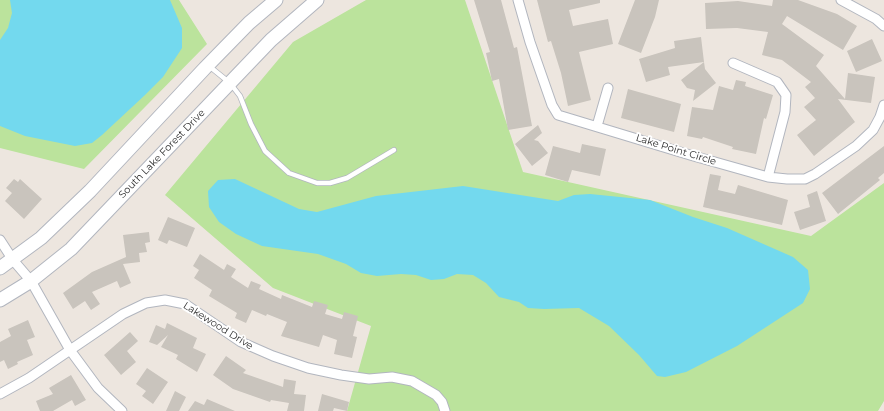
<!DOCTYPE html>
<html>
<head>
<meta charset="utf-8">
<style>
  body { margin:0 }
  canvas { display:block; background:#ede6df }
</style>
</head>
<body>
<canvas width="884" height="411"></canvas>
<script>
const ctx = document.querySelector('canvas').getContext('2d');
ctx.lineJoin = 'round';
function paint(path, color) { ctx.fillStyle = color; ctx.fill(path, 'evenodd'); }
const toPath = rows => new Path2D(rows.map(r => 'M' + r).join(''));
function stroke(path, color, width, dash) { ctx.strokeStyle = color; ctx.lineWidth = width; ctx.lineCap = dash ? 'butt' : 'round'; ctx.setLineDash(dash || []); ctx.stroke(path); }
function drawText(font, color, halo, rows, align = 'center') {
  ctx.font = font + ' Montserrat,sans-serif'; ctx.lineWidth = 4; ctx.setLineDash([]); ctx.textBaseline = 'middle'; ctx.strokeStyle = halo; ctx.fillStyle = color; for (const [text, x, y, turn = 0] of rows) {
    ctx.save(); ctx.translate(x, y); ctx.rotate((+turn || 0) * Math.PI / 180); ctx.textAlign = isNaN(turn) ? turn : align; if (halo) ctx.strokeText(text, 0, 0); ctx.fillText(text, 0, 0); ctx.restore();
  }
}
paint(toPath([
  [0,0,179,0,207,44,84,169,0,148],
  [366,0,465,0,523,172,811,236,884,183,884,401,878,411,347,411,371,326,273,288,165,195,293,42]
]), '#bbe39c');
paint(toPath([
  [10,0,170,0,182,28,182,48,163,77,145,95,102,135,92,143,75,146,25,136,0,126,0,40,8,28,12,13],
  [235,179,299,209,317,212,376,196,463,186,558,201,574,195,590,194,650,200,693,217,727,228,793,257,808,270,810,289,803,303,737,346,686,372,665,377,657,376,639,355,609,326,579,308,544,309,528,308,519,302,499,297,486,283,473,275,457,274,444,279,431,280,416,275,401,274,377,276,361,273,346,264,318,254,262,246,236,234,219,222,209,207,208,191,218,180]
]), '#73d9ee');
paint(toPath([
  [474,0,501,0,514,48,517,47,532,126,508,130,499,79,492,81,486,53,490,52],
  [537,0,600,0,600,3,569,10,573,26,608,19,613,44,579,52,591,100,568,106,561,73,551,41,548,42],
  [635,0,659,0,655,17,641,53,618,44],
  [773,0,798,0,837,14,857,26,843,50,787,16,782,24,824,55,816,66,845,99,848,73,875,77,871,103,838,99,855,122,814,156,797,135,816,120,804,107,815,98,805,87,811,82,782,60,762,55,768,32,737,28,706,29,705,3,738,1,772,6],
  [701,37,704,62,668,67,670,75,646,82,639,59,675,48,674,41],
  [872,39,882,61,856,72,847,51],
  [704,62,705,69,716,83,693,101,695,90,687,88,681,80],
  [736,80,746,82,745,86,773,95,766,119,764,118,756,154,732,149,733,147,703,137,702,139,687,136,692,107,713,110,719,86,733,90],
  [628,89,681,104,674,132,621,118],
  [538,125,542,133,534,140,538,141,548,153,532,166,515,144],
  [582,144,606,149,600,176,572,170,568,182,545,175,553,146,580,153],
  [884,146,884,173,878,178,880,180,838,214,822,193],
  [710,174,721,176,718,190,735,194,738,185,788,200,782,225,703,207],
  [14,179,18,182,20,179,42,199,24,219,5,201,12,193,6,188],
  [817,191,826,221,800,230,794,212,810,207,807,195],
  [168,217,195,228,187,247,169,240,167,244,158,240],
  [149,232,150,242,145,243,147,252,139,253,140,262,123,264,131,283,120,288,117,281,92,292,100,304,91,310,85,301,73,309,63,293,92,272,126,257,123,235],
  [200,254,224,270,227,264,236,269,231,277,248,288,251,281,261,285,259,289,281,299,282,295,312,307,314,301,328,305,325,314,342,319,344,312,358,316,353,336,357,337,352,358,334,354,337,340,323,335,319,347,281,336,287,322,267,314,266,316,252,310,246,323,235,318,237,313,209,296,212,290,194,278,199,270,193,266],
  [28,320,35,337,27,340,33,355,17,362,18,364,8,369,4,360,0,362,0,342,11,336,8,329],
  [167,323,197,338,193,348,206,354,197,372,176,359,178,355,161,347,168,335,157,345,149,342,156,325,165,329],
  [130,332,138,341,127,351,136,362,121,375,104,355],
  [226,356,246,370,243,373,283,387,284,379,296,381,294,394,306,395,304,411,287,411,289,403,271,400,270,402,233,389,213,375],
  [147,368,168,382,153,404,142,396,146,391,136,384],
  [71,375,86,400,75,406,72,400,53,411,40,411,36,401,53,394,49,388],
  [175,391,186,397,179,411,166,411],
  [322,394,349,402,347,411,334,408,333,411,318,411],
  [207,399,235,411,188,411,195,401,204,405]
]), '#c9c4bd');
const service = toPath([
  [209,66,230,83,240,96,251,124,265,151,289,173,317,183,330,183,347,178,394,150]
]);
const minor = toPath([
  [518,0,530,42,552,105,558,115,690,155,768,177,787,179,805,179,815,174,856,146,873,130,880,117,884,105],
  [841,0,876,19,884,26],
  [733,63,777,82,786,95,785,112,768,177],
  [597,126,608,88],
  [0,240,13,260,31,281,70,350,98,388,122,411],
  [0,394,29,378,123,314,146,303,165,300,185,304,241,342,273,356,308,368,341,375,369,379,392,377,412,381,436,395,442,402,445,411]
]);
const secondary = toPath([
  [0,268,41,238,90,191,205,68,249,23,276,0],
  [0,300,31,281,71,249,271,40,317,0]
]);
stroke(service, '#b2b6bf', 6);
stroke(minor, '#b2b6bf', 11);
stroke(secondary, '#b2b6bf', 15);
stroke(service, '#fff', 4.5);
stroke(minor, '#fff', 9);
stroke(secondary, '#fff', 13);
drawText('10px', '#2c2c2c', '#fff', [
  ["Lake Point Circle",676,150,17],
  ["South Lake Forest Drive",162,154,-46],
  ["Lakewood Drive",218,326,32]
]);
</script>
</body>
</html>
